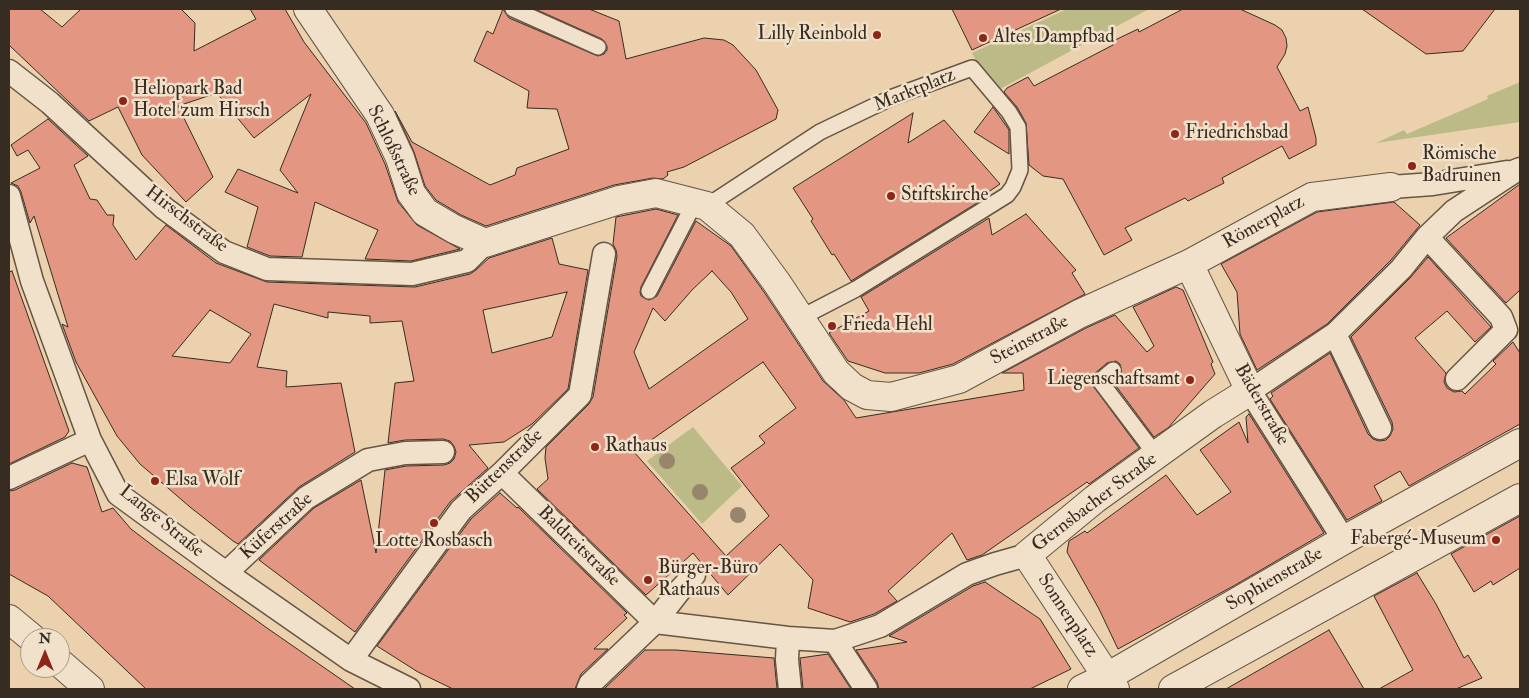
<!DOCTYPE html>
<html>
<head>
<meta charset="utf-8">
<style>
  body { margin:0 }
  #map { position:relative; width:1529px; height:698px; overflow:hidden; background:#ebd1ad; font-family:"IM FELL Double Pica",serif }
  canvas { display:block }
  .frame { position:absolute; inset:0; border:10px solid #372c22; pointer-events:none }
  .north { position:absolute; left:20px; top:628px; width:50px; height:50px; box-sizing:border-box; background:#f2e1ca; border:1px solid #a79987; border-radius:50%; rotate:0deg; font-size:14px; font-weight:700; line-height:20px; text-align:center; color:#372c22 }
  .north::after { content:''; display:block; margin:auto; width:18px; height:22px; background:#8f2418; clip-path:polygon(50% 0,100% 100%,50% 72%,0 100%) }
</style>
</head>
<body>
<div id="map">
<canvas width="1529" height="698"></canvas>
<div class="frame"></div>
<div class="north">N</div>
</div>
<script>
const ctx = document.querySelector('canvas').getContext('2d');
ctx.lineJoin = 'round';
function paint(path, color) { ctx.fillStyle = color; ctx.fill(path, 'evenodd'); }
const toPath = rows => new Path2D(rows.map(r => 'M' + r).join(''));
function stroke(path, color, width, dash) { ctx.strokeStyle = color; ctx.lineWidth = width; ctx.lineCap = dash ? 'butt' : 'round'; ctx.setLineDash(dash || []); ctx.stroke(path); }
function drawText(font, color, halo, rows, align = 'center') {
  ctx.font = font + ' "IM FELL Double Pica",serif'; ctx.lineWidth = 5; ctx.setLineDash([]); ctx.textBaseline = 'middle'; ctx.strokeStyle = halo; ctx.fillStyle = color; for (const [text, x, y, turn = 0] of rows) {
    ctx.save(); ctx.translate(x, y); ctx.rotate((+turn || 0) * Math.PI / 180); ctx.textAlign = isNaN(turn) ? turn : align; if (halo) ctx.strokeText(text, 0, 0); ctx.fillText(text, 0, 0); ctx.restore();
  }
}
paint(toPath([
  [1067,9,1149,9,1000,89,979,66,972,53],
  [1520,82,1520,122,1376,143,1404,130,1407,134,1488,99,1487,96],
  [693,427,742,486,702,524,647,461]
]), '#bcba86');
const building = toPath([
  [9,9,40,9,62,27,81,9,181,9,195,23,194,51,256,19,250,9,285,9,304,42,366,123,385,164,398,202,417,225,460,249,411,261,365,259,378,230,315,202,302,257,270,256,247,247,258,207,225,192,238,169,298,193,280,170,311,94,254,138,217,93,178,106,213,177,186,202,142,155,118,107,89,121,9,45,9,9],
  [503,9,509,18,598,56,604,54,607,50,607,46,602,39,535,9,589,9,619,21,626,59,704,38,724,40,733,45,756,70,778,110,776,119,684,167,667,172,668,175,663,179,653,178,614,185,486,226,461,215,436,200,425,186,414,152,395,111,412,142,490,185,515,175,517,168,569,149,557,109,527,108,529,91,474,61,487,31,493,34,503,9],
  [952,9,1061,9,972,50,952,9],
  [1183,9,1240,9,1275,25,1282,30,1286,38,1287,46,1285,54,1277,67,1300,111,1308,107,1316,138,1316,145,1289,159,1282,146,1222,178,1224,183,1188,201,1185,198,1125,228,1132,240,1104,255,1063,179,1043,176,1029,165,1026,123,1017,107,1004,92,1007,88,1028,77,1034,86,1113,45,1111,42,1138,29,1139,32,1183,9],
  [1362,9,1495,9,1463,51,1426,54,1362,9],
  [993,107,1009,130,1009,154,974,132,993,107],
  [913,113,908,143,944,120,1000,184,984,195,985,198,851,281,834,254,832,255,811,221,813,219,793,188,913,113],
  [48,119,88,156,74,165,90,199,97,200,107,215,114,215,113,225,136,260,166,225,216,263,267,282,415,287,470,274,476,270,489,258,552,238,559,264,588,270,568,389,532,424,504,442,469,445,488,468,450,502,355,632,259,560,314,508,361,480,376,553,385,470,406,466,444,465,450,463,454,459,456,452,454,446,450,441,443,439,405,440,388,443,395,383,414,381,402,321,370,323,370,316,328,312,328,318,274,304,257,367,287,371,286,387,341,383,355,452,299,487,238,544,233,541,190,507,140,464,117,436,76,362,62,324,68,327,34,216,30,223,21,192,18,186,11,183,40,168,28,150,17,156,11,145,48,119],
  [567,292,552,337,492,353,483,310,567,292],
  [210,310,251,334,230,363,172,356,210,310],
  [1520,184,1520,290,1506,303,1446,238,1520,184],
  [1394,202,1420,225,1391,260,1327,324,1257,370,1240,334,1237,292,1221,264,1317,212,1394,202],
  [656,209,678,215,641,287,640,292,641,296,649,300,657,296,696,221,731,246,764,292,823,381,844,400,856,418,1024,390,1023,373,1002,373,1086,328,1115,315,1147,352,1154,346,1133,307,1176,287,1183,290,1213,362,1211,364,1215,374,1168,428,1154,437,1113,382,1122,374,1120,364,1116,361,1107,363,1094,374,1091,383,1139,448,1089,484,1087,482,982,555,967,560,952,533,888,591,897,601,874,614,850,622,808,608,813,580,780,544,728,595,693,553,646,595,537,489,548,479,545,458,546,447,589,404,593,397,617,256,616,250,613,244,616,217,656,209],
  [712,271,731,292,748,319,649,389,634,352,653,308,665,321,692,290,712,271],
  [763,362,796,408,759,436,765,443,731,468,769,516,726,556,634,452,763,362],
  [1026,214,1076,270,1072,273,1085,294,953,364,919,373,885,373,848,361,829,333,869,311,861,297,989,218,992,235,1026,214],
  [1428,257,1491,327,1475,342,1447,311,1415,338,1446,373,1444,382,1447,388,1454,392,1462,391,1465,394,1496,364,1493,361,1513,342,1520,353,1520,424,1409,486,1400,471,1374,486,1382,501,1347,520,1270,399,1273,396,1271,393,1330,353,1368,434,1373,439,1379,441,1386,440,1390,436,1393,429,1392,422,1351,337,1410,278,1428,257],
  [12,271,69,431,65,437,9,464,9,272,12,271],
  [1249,414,1324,533,1237,584,1118,649,1099,609,1067,552,1069,541,1085,531,1087,533,1166,475,1197,515,1231,492,1200,450,1239,422,1248,443,1246,417,1249,414],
  [72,463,87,467,102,512,113,508,131,529,156,548,267,628,355,689,146,689,48,596,9,574,9,491,15,490,72,463],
  [500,493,517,508,518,507,627,613,624,615,627,618,594,649,608,649,581,674,575,689,453,689,418,672,377,646,471,519,500,493],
  [1520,516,1520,568,1493,585,1491,581,1474,592,1451,554,1520,516],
  [1417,573,1436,604,1464,658,1468,655,1482,678,1456,689,1379,689,1413,670,1374,596,1417,573],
  [985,582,1040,619,1071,669,1030,689,879,689,877,682,856,650,907,642,889,636,973,586,985,582],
  [1329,630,1364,689,1226,689,1315,638,1329,630],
  [645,650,676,650,774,658,777,689,604,689,645,650],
  [828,654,851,689,803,689,800,658,828,654]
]);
paint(building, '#e39682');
stroke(building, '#372c22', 1);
const service = toPath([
  [513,9,598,47],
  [707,206,820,132,893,97,972,68,1009,112,1018,127,1020,170,1013,187,1007,195,856,289,800,318],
  [649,291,695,202],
  [1113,370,1100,381,1156,455]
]);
const pedestrian = toPath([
  [9,71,50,103,164,208,224,252,267,269,412,274,467,261,485,243],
  [1391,187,1433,184,1507,172],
  [9,196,32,281,90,440,118,494,226,573,351,660,409,689],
  [1427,237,1501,317,1506,330,1457,379],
  [1335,334,1380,428],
  [502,473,655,622,680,590,694,575],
  [9,478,90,440],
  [1344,540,1250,391,1335,334,1401,269,1427,237,1454,211,1515,171,1520,169],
  [226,573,306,498,368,460,405,453,443,452],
  [788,638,787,660,790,689],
  [835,641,866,689],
  [351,660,461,510,502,473,580,395,604,254],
  [588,689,590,684,655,622,788,638,835,641,880,626,967,574,995,564,1027,555]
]);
const minor = toPath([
  [308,9,380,115,400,158,411,193,425,212,454,229,485,243,619,200,656,193,707,206,742,235,777,283,836,372,852,387,867,395,891,397,959,379,1079,314,1189,264,1312,197,1391,187],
  [9,619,32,638],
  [60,663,90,689],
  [1082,689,1107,677,1344,540,1520,443],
  [1115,689,1027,555,1095,499,1213,414,1250,391,1189,264],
  [1173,689,1520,498]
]);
stroke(service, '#645545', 18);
stroke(pedestrian, '#645545', 25);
stroke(minor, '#645545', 30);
stroke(service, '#f2e1ca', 15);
stroke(pedestrian, '#f2e1ca', 22);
stroke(minor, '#f2e1ca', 28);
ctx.fillStyle = '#97866c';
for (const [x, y] of [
  [667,461],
  [700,492],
  [738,515]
]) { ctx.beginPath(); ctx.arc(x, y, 8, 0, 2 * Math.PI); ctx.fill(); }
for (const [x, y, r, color] of [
  [877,35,5,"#8f2418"],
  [983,38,5,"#8f2418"],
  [123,101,5,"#8f2418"],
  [1175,134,5,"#8f2418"],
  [1412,166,5,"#8f2418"],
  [891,196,5,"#8f2418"],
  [832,326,5,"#8f2418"],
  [1190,380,5,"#8f2418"],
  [595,447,5,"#8f2418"],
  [155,481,5,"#8f2418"],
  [434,523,5,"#8f2418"],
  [1496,540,5,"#8f2418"],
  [648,580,5,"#8f2418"]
]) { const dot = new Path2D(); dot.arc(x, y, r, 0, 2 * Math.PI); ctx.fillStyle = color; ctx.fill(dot); stroke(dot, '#f2e1ca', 2); }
drawText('19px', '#372c22', '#f2e1ca', [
  ["Lilly Reinbold",867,35,"right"],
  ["Altes Dampfbad",993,38],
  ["Heliopark Bad",133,90],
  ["Hotel zum Hirsch",133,112],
  ["Friedrichsbad",1185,134],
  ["Römische",1422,155],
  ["Badruinen",1422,177],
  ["Stiftskirche",901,196],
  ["Frieda Hehl",842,326],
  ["Liegenschaftsamt",1180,380,"right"],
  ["Rathaus",605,447],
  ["Elsa Wolf",165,481],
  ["Fabergé-Museum",1486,540,"right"],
  ["Lotte Rosbasch",434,542,"center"],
  ["Bürger-Büro",658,569],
  ["Rathaus",658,591]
], 'left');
drawText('19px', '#372c22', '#f2e1ca', [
  ["Marktplatz",915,91,-22],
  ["Schloßstraße",393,151,64],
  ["Hirschstraße",186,220,37],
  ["Römerplatz",1264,223,-29],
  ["Steinstraße",1030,341,-28],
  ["Bäderstraße",1261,405,60],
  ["Büttenstraße",505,467,-44],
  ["Gernsbacher Straße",1095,503,-37],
  ["Lange Straße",161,522,39],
  ["Küferstraße",277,527,-42],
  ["Baldreitstraße",578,547,44],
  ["Sophienstraße",1275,580,-30],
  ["Sonnenplatz",1067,616,57]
]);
</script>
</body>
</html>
